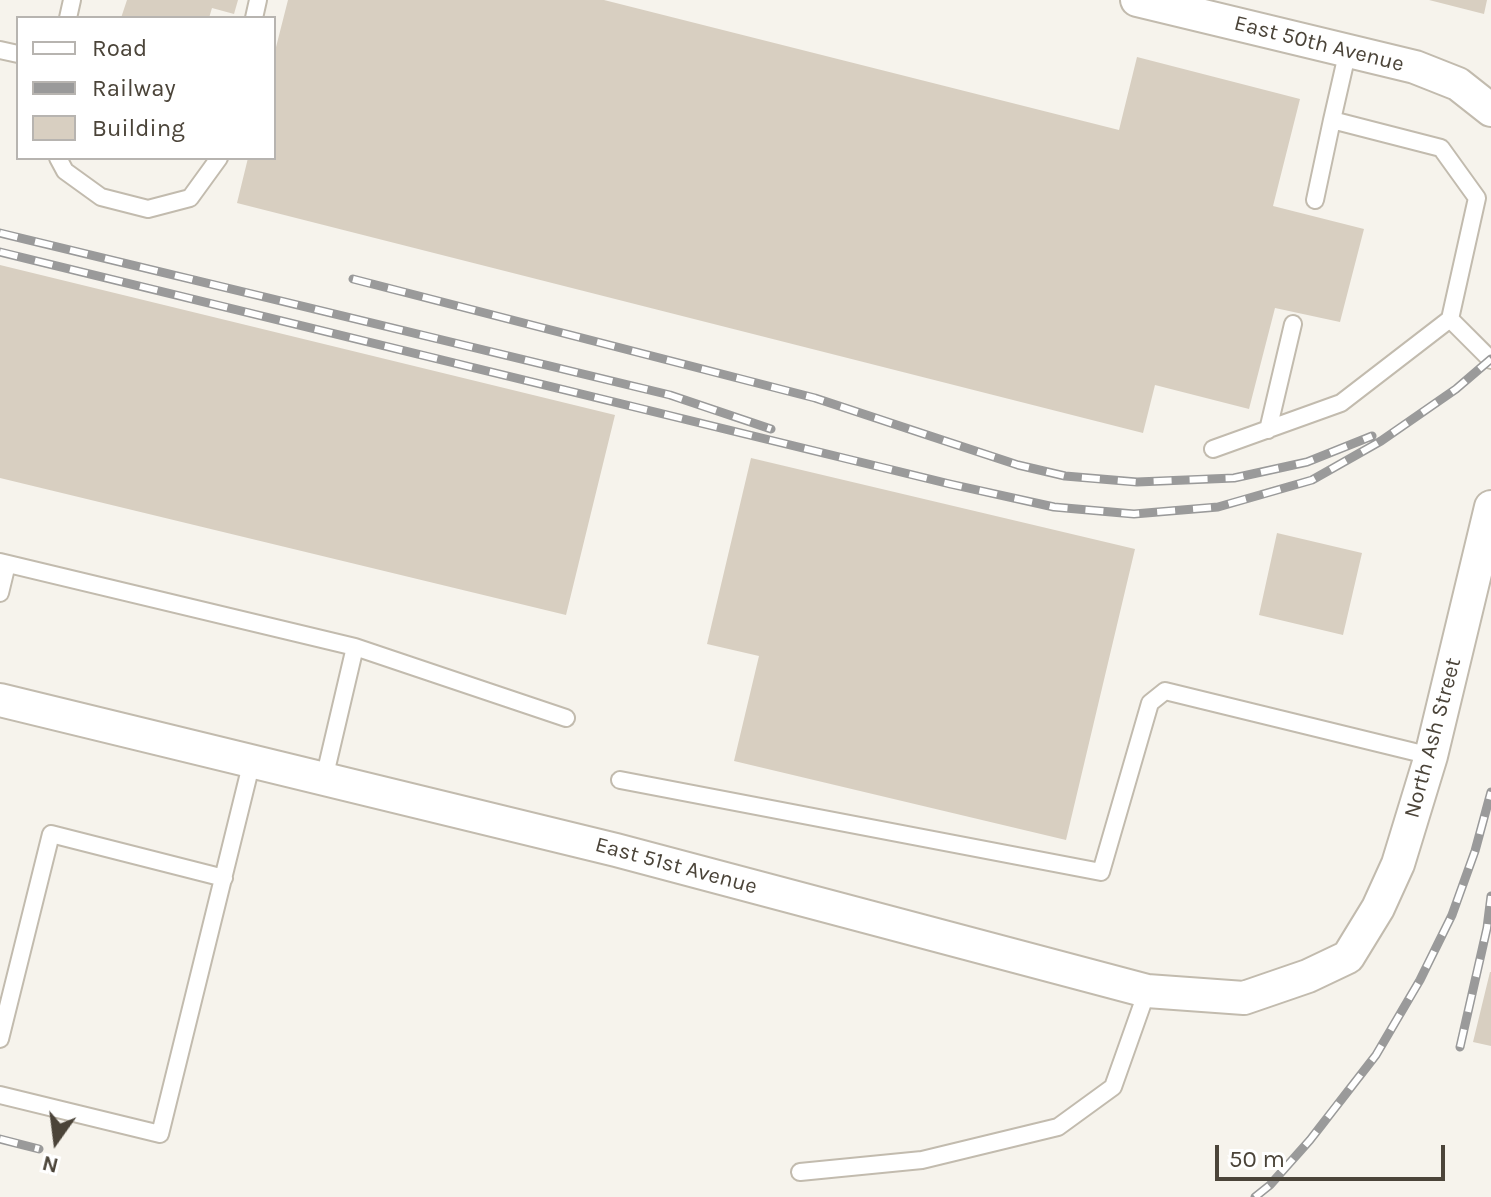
<!DOCTYPE html>
<html>
<head>
<meta charset="utf-8">
<style>
  body { margin:0 }
  #map { position:relative; width:1491px; height:1197px; overflow:hidden; background:#f6f3ec; font-family:Karla,sans-serif }
  canvas { display:block }
  .legend { position:absolute; left:16px; top:16px; width:260px; height:144px; box-sizing:border-box; background:#fff; border:2px solid #b7b4b0; margin:0; padding:10px 14px; list-style:none; font-size:24px; color:#4b4439 }
  .legend li { display:flex; align-items:center; gap:16px; height:40px }
  .legend b { width:40px; border:2px solid #b7b4b0 }
  .north { position:absolute; left:16px; top:1101px; width:80px; height:80px; -webkit-text-stroke:6px #fff; paint-order:stroke; rotate:194deg; font-size:22px; font-weight:700; line-height:32px; text-align:center; color:#4b4439 }
  .north::after { content:''; display:block; margin:auto; width:28px; height:36px; background:#4b4439; clip-path:polygon(50% 0,100% 100%,50% 72%,0 100%) }
  .scale { position:absolute; left:1215px; top:1145px; width:230px; height:36px; box-sizing:border-box; border:4px solid #4b4439; border-top:0; padding-left:10px; font-size:24px; line-height:28px; white-space:nowrap; color:#4b4439; -webkit-text-stroke:6px #fff; paint-order:stroke }
</style>
</head>
<body>
<div id="map">
<canvas width="1491" height="1197"></canvas>
<ul class="legend">
<li><b style="height:10px;background:#fff"></b>Road</li>
<li><b style="height:10px;background:#9a9a9a"></b>Railway</li>
<li><b style="height:22px;background:#d8cfc1"></b>Building</li>
</ul>
<div class="north">N</div>
<div class="scale">50 m</div>
</div>
<script>
const ctx = document.querySelector('canvas').getContext('2d');
ctx.lineJoin = 'round';
function paint(path, color) { ctx.fillStyle = color; ctx.fill(path, 'evenodd'); }
const toPath = rows => new Path2D(rows.map(r => 'M' + r).join(''));
function stroke(path, color, width, dash) { ctx.strokeStyle = color; ctx.lineWidth = width; ctx.lineCap = dash ? 'butt' : 'round'; ctx.setLineDash(dash || []); ctx.stroke(path); }
function drawText(font, color, halo, rows, align = 'center') {
  ctx.font = font + ' Karla,sans-serif'; ctx.lineWidth = 6; ctx.setLineDash([]); ctx.textBaseline = 'middle'; ctx.strokeStyle = halo; ctx.fillStyle = color; for (const [text, x, y, turn = 0] of rows) {
    ctx.save(); ctx.translate(x, y); ctx.rotate((+turn || 0) * Math.PI / 180); ctx.textAlign = isNaN(turn) ? turn : align; if (halo) ctx.strokeText(text, 0, 0); ctx.fillText(text, 0, 0); ctx.restore();
  }
}
paint(toPath([
  [127,0,238,0,234,14,212,8,209,18,121,18],
  [288,0,604,0,1119,130,1137,57,1300,99,1273,206,1364,229,1340,322,1275,308,1249,409,1155,385,1143,433,237,203,248,158,274,158,274,55],
  [1429,0,1487,0,1484,14],
  [0,265,615,415,566,615,0,478],
  [751,458,1135,549,1066,840,734,761,759,656,707,644],
  [1277,533,1362,553,1343,635,1259,615],
  [1490,972,1491,972,1491,1046,1473,1042]
]), '#d8cfc1');
const service = toPath([
  [68,18,72,0],
  [254,18,258,0],
  [0,50,18,54],
  [1332,120,1348,50],
  [58,158,65,171,101,197,148,209,190,198,219,158],
  [1315,200,1332,120,1441,148,1477,198,1450,319,1491,360],
  [1268,430,1293,324],
  [1213,449,1341,403,1450,319],
  [0,562,355,647,566,718],
  [0,593,7,564],
  [324,779,355,647],
  [620,780,1101,872,1150,703,1165,691,1431,756],
  [0,1039,51,834,224,878],
  [0,1095,160,1134,252,761],
  [800,1172,922,1160,1058,1127,1113,1087,1147,991]
]);
const minor = toPath([
  [1137,0,1415,67,1458,84,1491,110],
  [0,700,616,850,1147,991,1244,998,1308,976,1348,957,1378,908,1398,864,1431,756,1491,507]
]);
stroke(service, '#c2bbae', 20);
stroke(minor, '#c2bbae', 36);
stroke(service, '#fff', 16);
stroke(minor, '#fff', 32);
const rail = toPath([
  [0,233,670,395,771,429],
  [0,252,950,484,1054,507,1134,514,1218,507,1312,480,1381,441,1456,389,1491,359],
  [353,279,815,398,1018,465,1065,476,1137,482,1234,478,1307,462,1372,436],
  [1460,1047,1487,928,1491,896],
  [0,1139,39,1149],
  [1255,1197,1270,1185,1310,1140,1376,1055,1420,980,1452,915,1475,851,1491,792]
]);
stroke(rail, '#9a9a9a', 9);
stroke(rail, '#fff', 6, [18]);
drawText('22px', '#4b4439', '#fff', [
  ["East 50th Avenue",1319,44,14],
  ["North Ash Street",1433,738,-75],
  ["East 51st Avenue",676,866,15]
]);
</script>
</body>
</html>
